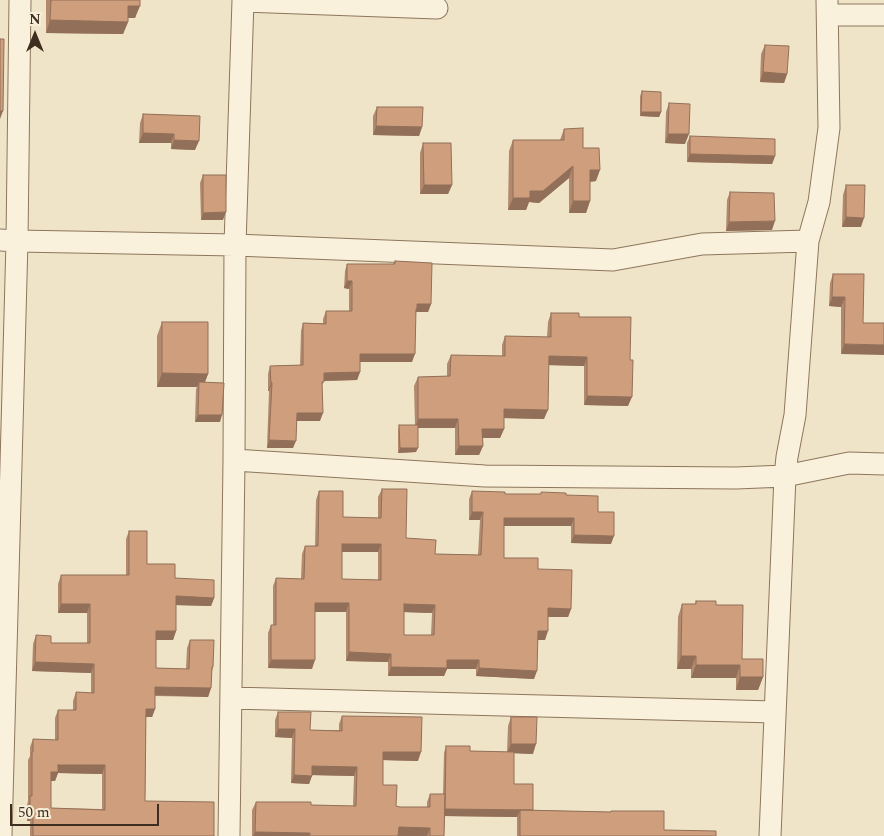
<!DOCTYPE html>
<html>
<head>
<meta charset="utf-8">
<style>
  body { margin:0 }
  #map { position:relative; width:884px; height:836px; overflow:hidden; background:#f0e4c8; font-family:Spectral,serif }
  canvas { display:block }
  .north { position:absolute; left:10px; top:10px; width:50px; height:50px; -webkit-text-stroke:4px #f7eed8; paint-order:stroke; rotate:0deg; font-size:14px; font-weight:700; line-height:20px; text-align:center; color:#3d2e20 }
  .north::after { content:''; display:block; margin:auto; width:18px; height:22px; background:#3d2e20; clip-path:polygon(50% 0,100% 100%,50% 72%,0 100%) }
  .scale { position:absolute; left:10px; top:804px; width:149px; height:22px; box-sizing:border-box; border:2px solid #3d2e20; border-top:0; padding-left:6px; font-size:15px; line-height:18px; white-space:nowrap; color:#3d2e20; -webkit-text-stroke:4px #f7eed8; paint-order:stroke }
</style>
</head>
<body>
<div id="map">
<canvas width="884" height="836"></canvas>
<div class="north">N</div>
<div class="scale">50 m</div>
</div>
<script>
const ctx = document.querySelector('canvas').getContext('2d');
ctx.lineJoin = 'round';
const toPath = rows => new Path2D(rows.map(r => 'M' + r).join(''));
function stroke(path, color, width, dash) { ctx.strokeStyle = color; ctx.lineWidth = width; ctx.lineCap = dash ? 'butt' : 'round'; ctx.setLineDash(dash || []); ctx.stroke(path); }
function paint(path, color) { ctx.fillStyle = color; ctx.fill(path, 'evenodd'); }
const street = toPath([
  [243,1,437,8],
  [828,15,884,15],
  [0,240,17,241,235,245,613,260,702,244,808,241],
  [234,460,485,476,736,478,785,476,849,463,884,464],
  [231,698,775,712],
  [1,836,17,241,20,0],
  [229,836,234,460,235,245,243,0],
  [770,836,785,476,787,457,795,415,808,241,819,202,829,128,827,0]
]);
stroke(street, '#8d765c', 23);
stroke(street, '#faf1dc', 21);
paint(toPath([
  [46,0,140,0,135,18,128,18,128,22,123,34,46,33],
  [765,45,787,74,784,83,760,82,761,54],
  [642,91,661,112,659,117,640,116,640,96],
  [669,103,685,144,665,143,666,112],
  [377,107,422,127,419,136,373,135,373,116],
  [143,114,200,116,195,150,171,149,171,143,139,143,140,123],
  [564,129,583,148,596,181,590,182,590,201,586,213,569,213,569,178,539,203,529,202,526,210,508,210,509,151,513,140,560,140],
  [690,136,775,156,772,164,687,162,687,143],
  [423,143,452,185,448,194,420,194,420,153],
  [203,175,223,220,201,220,200,183],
  [846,185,861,227,842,227,843,195],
  [730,192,772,230,726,231,727,200],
  [395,261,431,304,428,312,416,312,415,313,412,362,360,362,360,372,357,380,324,381,322,385,320,421,296,421,293,448,267,448,269,391,268,391,268,374,270,366,300,365,301,331,303,323,323,323,323,319,326,311,349,311,349,289,344,288,345,271,347,264,393,264],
  [833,274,863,323,841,354,841,307,829,306,830,283],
  [551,313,579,317,628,406,584,405,584,366,548,365,544,419,504,418,504,429,500,438,483,438,483,446,479,455,455,455,455,428,418,428,416,452,398,453,398,430,399,425,415,425,414,386,418,377,447,376,447,364,451,355,502,356,502,345,505,336,547,337,548,322],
  [162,322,208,374,205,382,220,422,195,422,196,389,197,387,157,387,157,336],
  [382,489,406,538,435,554,478,555,480,520,469,520,469,499,472,491,505,494,566,495,598,512,611,544,571,543,571,526,504,526,504,558,538,569,571,609,568,617,548,617,545,640,538,640,534,679,476,676,476,669,447,669,444,676,388,676,388,662,346,661,346,612,315,612,312,669,268,668,268,633,271,625,273,625,273,586,276,578,301,579,302,554,305,546,315,546,316,500,319,491,343,517,378,518,378,497],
  [342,552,378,552,378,580,342,579],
  [404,612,432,613,431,635,404,635],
  [129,531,147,564,214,598,211,606,176,605,176,631,173,640,156,640,156,668,186,669,187,648,190,640,213,667,212,671,211,688,208,697,155,696,155,709,152,717,146,717,145,801,214,836,30,836,30,821,27,821,27,805,28,801,28,760,30,756,30,747,33,739,55,740,55,718,58,710,73,710,73,701,76,692,91,693,91,673,32,671,33,644,36,635,51,643,87,643,87,613,58,613,58,584,61,575,126,575,126,539],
  [58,773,102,774,102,809,51,808,51,781,55,781],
  [696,601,716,605,742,659,763,677,758,690,736,690,736,678,691,678,691,669,677,669,678,617,682,604,695,604],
  [278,712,310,730,339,730,339,724,342,716,418,761,383,760,383,785,396,806,400,807,427,807,427,802,430,794,443,794,444,753,446,746,470,751,507,752,508,726,511,717,533,754,514,753,514,784,533,810,610,812,611,811,664,830,716,836,517,836,517,817,445,816,444,836,252,836,252,810,256,802,311,805,353,806,354,776,312,775,309,784,291,783,292,738,275,737,275,720]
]), '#b2896c');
paint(toPath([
  [128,6,140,6,135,18,124,18],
  [50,20,128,22,123,34,46,33],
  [763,72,787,74,784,83,760,82],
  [0,111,3,111,0,119],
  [641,112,661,112,659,117,640,116],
  [376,126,422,127,419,136,373,135],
  [143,133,174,134,171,143,139,143],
  [668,134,689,134,685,144,665,143],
  [174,140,199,141,195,150,171,149],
  [690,154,775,156,772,164,687,162],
  [573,166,569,178,539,203,529,202,526,210,508,210,513,198,530,191],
  [590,170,600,170,596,181,586,182],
  [424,185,452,185,448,194,420,194],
  [573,201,590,201,586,213,569,213],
  [226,212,223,220,201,220,203,213],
  [846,217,864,218,861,227,842,227],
  [775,221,772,230,726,231,729,222],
  [347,281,352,281,349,289,344,288],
  [832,297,845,297,841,307,829,306],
  [417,304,431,304,428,312,416,312,414,317],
  [844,344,884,345,884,355,841,354],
  [360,354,415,354,412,362,357,362],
  [549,356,587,357,584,366,545,365],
  [360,372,357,380,321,381,324,373],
  [162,373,208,374,203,387,199,382,197,387,157,387],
  [271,383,272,383,269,391,268,391],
  [587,396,632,397,628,406,584,405],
  [504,409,548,410,544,419,500,418],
  [297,413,323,413,320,421,294,421],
  [198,415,222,415,220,422,195,422],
  [418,419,458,419,455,428,415,428],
  [482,429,504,429,500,438,479,438],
  [269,440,296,441,293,448,267,448],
  [459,446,483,446,479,455,455,455],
  [400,448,418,448,416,452,398,453],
  [472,512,483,512,480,520,469,520],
  [504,518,574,518,571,526,501,526],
  [574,535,614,536,611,544,571,543],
  [342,544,381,544,378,552,339,552],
  [176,596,214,598,211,606,173,605],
  [315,603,349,603,346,612,312,612],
  [61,604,90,604,87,613,58,613],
  [404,604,435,605,432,613,401,612],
  [548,608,571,609,568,617,545,617],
  [156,631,176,631,173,640,153,640],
  [538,631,548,631,545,640,535,640],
  [349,652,391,654,388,662,346,661],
  [681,656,696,656,691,669,677,669],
  [271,660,315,660,312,669,268,668],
  [447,660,479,660,476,669,447,669,444,676,388,676,391,667],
  [35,662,94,664,91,673,32,671],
  [696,665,740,665,736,678,691,678],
  [479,668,537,671,534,679,476,676],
  [740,677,763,677,758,690,736,690],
  [155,687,211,688,208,697,152,695],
  [146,709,155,709,152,717,143,717],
  [278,729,295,729,292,738,275,737],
  [511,744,536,744,533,754,507,753],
  [383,752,421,752,418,761,380,760],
  [58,765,105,765,102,774,58,773,55,781,48,781,51,772],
  [312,766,357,767,354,776,309,775],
  [294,775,312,776,309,784,291,783],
  [445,809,520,810,517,817,443,816],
  [30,812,33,812,30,821,27,821],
  [399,827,430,828,427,836,396,836],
  [255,832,310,833,309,836,253,836]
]), '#916f58');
const building = toPath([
  [51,0,140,0,140,6,128,6,128,22,50,20,51,0],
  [0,39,4,39,3,111,0,111,0,39],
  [765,45,789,46,787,74,763,72,765,45],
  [642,91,661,92,661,112,641,112,642,91],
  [669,103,690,104,689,134,668,134,669,103],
  [377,107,423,107,422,127,376,126,377,107],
  [143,114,200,116,199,141,174,140,174,134,143,133,143,114],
  [583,128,583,148,599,148,600,170,590,170,590,201,573,201,573,166,543,191,530,191,530,198,513,198,513,140,564,140,564,129,583,128],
  [690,136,775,139,775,156,690,154,690,136],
  [423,143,451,143,452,185,424,185,423,143],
  [203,175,226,175,226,212,203,213,203,175],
  [846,185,865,185,864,218,846,217,846,185],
  [730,192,774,193,775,221,729,222,730,192],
  [395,261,432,263,431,304,417,304,417,309,416,309,415,354,360,354,360,372,324,373,324,382,322,382,323,413,297,413,296,441,269,440,272,383,271,383,270,366,303,365,303,323,326,324,326,311,352,311,352,281,347,281,347,264,395,264,395,261],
  [833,274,864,274,863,323,884,323,884,345,844,344,845,297,832,297,833,274],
  [551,313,579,313,579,317,631,317,630,360,633,360,632,397,587,396,587,357,549,356,548,410,504,409,504,429,482,429,483,446,459,446,458,419,418,419,418,377,450,376,451,355,505,356,505,336,551,337,551,313],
  [162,322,208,322,208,374,162,373,162,322],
  [199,382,224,383,222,415,198,415,199,382],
  [399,425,418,425,418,448,400,448,399,425],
  [382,489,407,489,406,538,436,540,435,554,481,555,483,512,472,512,472,491,505,492,505,494,541,494,541,492,566,493,566,495,598,496,598,512,614,512,614,536,574,535,574,518,504,518,504,558,538,558,538,569,572,570,571,609,548,608,548,631,538,631,537,671,479,668,479,660,447,660,447,668,391,667,391,654,349,652,349,603,315,603,315,660,271,660,271,625,276,625,276,578,304,579,305,546,318,546,319,491,343,491,343,517,381,518,382,489],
  [342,544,381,544,381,580,342,579,342,544],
  [404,604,435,605,434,635,404,635,404,604],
  [129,531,147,531,147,564,175,564,175,578,214,580,214,598,176,596,176,631,156,631,156,668,189,669,190,640,214,640,213,667,212,667,211,688,155,687,155,709,146,709,145,801,214,802,214,836,33,836,33,812,30,812,30,796,32,796,32,752,33,752,33,739,58,740,58,710,76,710,76,692,94,693,94,664,35,662,36,635,51,636,51,643,90,643,90,604,61,604,61,575,129,575,129,531],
  [58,765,105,765,105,810,51,808,51,772,58,772,58,765],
  [696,601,716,601,716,605,743,605,742,659,763,659,763,677,740,677,740,665,696,665,696,656,681,656,682,604,696,604,696,601],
  [278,712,311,712,310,730,342,731,342,716,422,717,421,752,383,752,383,785,397,785,396,806,400,807,430,807,430,794,445,794,444,836,430,836,430,828,399,827,398,836,310,836,310,833,255,832,256,802,311,802,311,805,356,806,357,767,312,766,312,776,294,775,295,729,278,729,278,712],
  [511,717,537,717,536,744,511,744,511,717],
  [446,746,470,746,470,751,514,752,514,784,533,784,533,810,445,809,446,746],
  [520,810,611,812,611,811,664,811,664,830,716,831,716,836,520,836,520,810]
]);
paint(building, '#cf9f7d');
stroke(building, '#916f58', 1);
</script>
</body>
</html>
